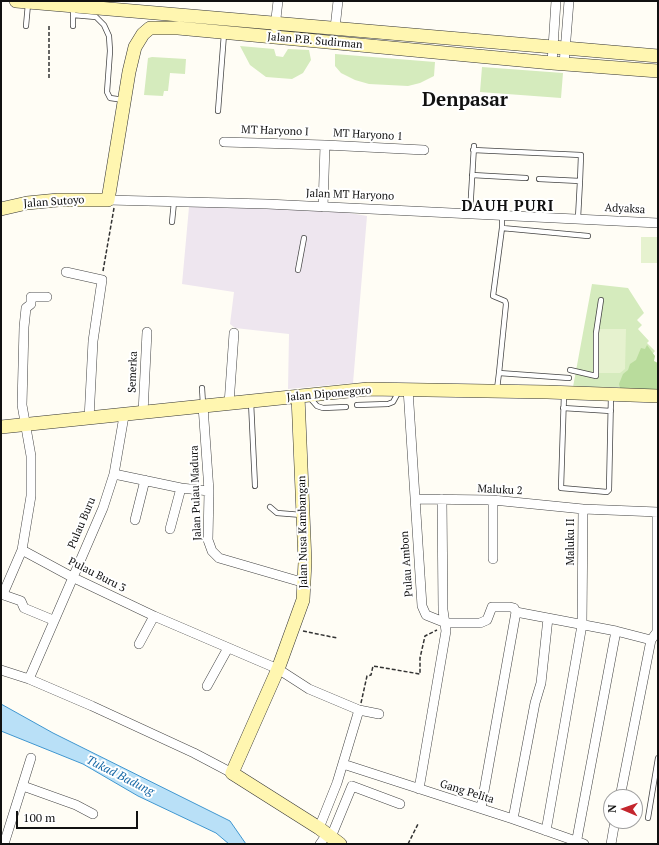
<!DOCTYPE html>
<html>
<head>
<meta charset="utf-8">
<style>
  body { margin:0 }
  #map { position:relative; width:659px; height:845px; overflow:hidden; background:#fffdf5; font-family:"PT Serif",serif }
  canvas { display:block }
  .frame { position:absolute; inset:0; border:2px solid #111; pointer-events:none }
  .north { position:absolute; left:603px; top:789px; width:40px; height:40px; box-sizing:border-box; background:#fff; border:1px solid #a0a0a0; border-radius:50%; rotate:272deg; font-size:11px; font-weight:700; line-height:16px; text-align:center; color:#111 }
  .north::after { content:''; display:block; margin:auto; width:14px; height:18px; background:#c4262e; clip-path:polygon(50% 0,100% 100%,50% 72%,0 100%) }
  .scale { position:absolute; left:16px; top:811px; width:122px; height:18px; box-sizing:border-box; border:2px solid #111; border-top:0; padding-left:5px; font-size:12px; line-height:14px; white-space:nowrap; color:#111; -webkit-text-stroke:3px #fff; paint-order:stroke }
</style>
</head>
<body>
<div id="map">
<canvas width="659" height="845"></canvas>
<div class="frame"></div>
<div class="north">N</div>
<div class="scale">100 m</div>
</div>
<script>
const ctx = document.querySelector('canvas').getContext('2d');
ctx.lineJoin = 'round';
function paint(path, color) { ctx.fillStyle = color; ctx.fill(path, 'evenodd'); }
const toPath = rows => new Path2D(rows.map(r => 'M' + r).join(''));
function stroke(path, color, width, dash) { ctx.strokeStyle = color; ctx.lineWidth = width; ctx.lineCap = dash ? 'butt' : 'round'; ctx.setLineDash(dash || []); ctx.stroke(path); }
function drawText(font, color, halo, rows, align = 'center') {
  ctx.font = font + ' "PT Serif",serif'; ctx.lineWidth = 4; ctx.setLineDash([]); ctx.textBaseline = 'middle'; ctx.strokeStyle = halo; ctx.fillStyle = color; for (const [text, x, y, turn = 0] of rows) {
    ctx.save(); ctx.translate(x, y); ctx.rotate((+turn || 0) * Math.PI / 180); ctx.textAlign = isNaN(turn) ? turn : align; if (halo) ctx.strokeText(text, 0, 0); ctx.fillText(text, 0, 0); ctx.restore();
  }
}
paint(toPath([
  [189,207,316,207,367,216,353,383,288,389,289,334,235,328,230,324,234,292,182,284]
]), '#eee6ef');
paint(toPath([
  [240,46,274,49,276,56,283,57,288,49,309,50,311,60,303,73,292,79,266,77,250,65],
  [335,54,435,62,434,76,420,83,408,86,369,84,355,80,341,73,335,66],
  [152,57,186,59,185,74,170,73,168,91,164,91,163,96,144,95,148,58],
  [482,67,563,73,561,98,480,92],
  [592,284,628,288,644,313,637,320,642,325,638,329,649,341,647,343,655,351,649,358,658,388,573,387]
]), '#d5ebbd');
paint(toPath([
  [647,345,655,356,654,361,658,363,658,396,649,402,621,392,619,384,623,374,628,370,630,364,636,360,641,348,645,349]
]), '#b9dc9c');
paint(toPath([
  [641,237,658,237,658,263,641,263],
  [598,329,626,329,625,369,620,373,597,373]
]), '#e6f2cf');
const water = toPath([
  [1,704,53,733,230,821,246,844,229,844,216,833,138,796,83,764,1,731,1,704]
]);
paint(water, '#b9e0f7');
stroke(water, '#3f96cf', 1);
const lane = toPath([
  [73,15,96,17,104,25,109,36,110,51,107,92,110,98,124,100],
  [26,26,28,4],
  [73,26,73,12],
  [218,111,224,34],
  [473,150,581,155,580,181],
  [472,175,526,178],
  [539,179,580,181,578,218],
  [470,213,474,146],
  [502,215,502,228,588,236],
  [172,222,174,202],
  [298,270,304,238],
  [570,370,596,376,596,333,601,300],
  [499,373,506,304,505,301,493,296,502,228],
  [202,388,203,404],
  [497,389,499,373,569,378],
  [564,394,561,488,607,492,609,490,611,395],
  [310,398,317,406,323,408,346,407],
  [251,402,255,486],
  [357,405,388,404,393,402,399,391],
  [563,408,611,411],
  [270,507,277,513,302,515],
  [648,818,658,758]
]);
const street = toPath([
  [275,27,278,1],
  [335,28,338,1],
  [552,63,556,1],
  [564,64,569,1],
  [224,142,325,145],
  [108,200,267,204,658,223],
  [323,207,325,145,424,150],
  [66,272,102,280,93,341,89,419],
  [47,297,31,297,31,304,26,308,24,327,22,405,31,456,31,496,22,550,72,577,154,616,278,669,309,689,359,710],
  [408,389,422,606,426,615,446,623,480,623,487,620,492,607,510,607,514,608,516,612,616,631,651,640],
  [229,404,234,333],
  [203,406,209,491,208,540,212,551,219,558,305,583],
  [143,413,147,332],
  [114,474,181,488,209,491],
  [415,499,493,500,583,509,658,512],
  [135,520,145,480],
  [170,529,181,488],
  [493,559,493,500],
  [1,594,21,601,24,608,53,620],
  [3,594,22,550],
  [139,644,154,616],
  [1,670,29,679,92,706,194,753,232,773],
  [29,679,103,508,114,474,124,416],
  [207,686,228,648],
  [343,764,513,819,584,844],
  [23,786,76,805,93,814],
  [419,789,446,631,443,610,442,499],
  [620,797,651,640,657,632,657,512],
  [481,808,516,612],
  [513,819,535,703,541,683,548,618],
  [319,828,337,783,359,710,379,714],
  [546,831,582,625,583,509],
  [331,837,352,786,400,804],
  [4,844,31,758],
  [320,844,327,834],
  [576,844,616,631],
  [611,844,615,821]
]);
const secondary = toPath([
  [16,1,658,56],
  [1,209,27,203,58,200,108,200,129,72,135,47,143,34,150,28,178,28,552,63,658,71],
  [298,396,305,562,303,600,278,669,232,773,319,828,340,844],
  [1,427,368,389,547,392,658,396]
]);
stroke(lane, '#444', 6);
stroke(street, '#444', 10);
stroke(secondary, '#333', 14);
stroke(toPath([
  [49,26,49,79],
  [103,271,114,208],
  [303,631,337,638],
  [361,703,367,676,371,675,373,666,420,674,420,658,425,636,437,630],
  [408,844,418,824]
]), '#333', 1.5, [4, 2]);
stroke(lane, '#fff', 4.5);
stroke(street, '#fff', 9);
stroke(secondary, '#fff6b0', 13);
drawText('11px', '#111', '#fff', [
  ["Jalan P.B. Sudirman",315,41,5],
  ["MT Haryono I",275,131,2],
  ["MT Haryono 1",368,135,3],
  ["Jalan MT Haryono",350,195,2],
  ["Jalan Sutoyo",54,202,-4],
  ["Adyaksa",625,209,3],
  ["Semerka",133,372,-88],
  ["Jalan Diponegoro",329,394,-5],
  ["Maluku 2",500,490,3],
  ["Jalan Pulau Madura",196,493,-92],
  ["Pulau Buru",82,523,-67],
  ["Jalan Nusa Kambangan",303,532,-91],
  ["Maluku II",571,542,-90],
  ["Pulau Ambon",407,564,-94],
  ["Pulau Buru 3",97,575,27],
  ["Gang Pelita",467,792,17]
]);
drawText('italic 12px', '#1768a6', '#fff', [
  ["Tukad Badung",120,776,27]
]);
ctx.letterSpacing = '1px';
drawText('bold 15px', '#111', '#fff', [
  ["DAUH PURI",508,207]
]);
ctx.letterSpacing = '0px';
drawText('bold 19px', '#111', '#fff', [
  ["Denpasar",465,101]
]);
</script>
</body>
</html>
